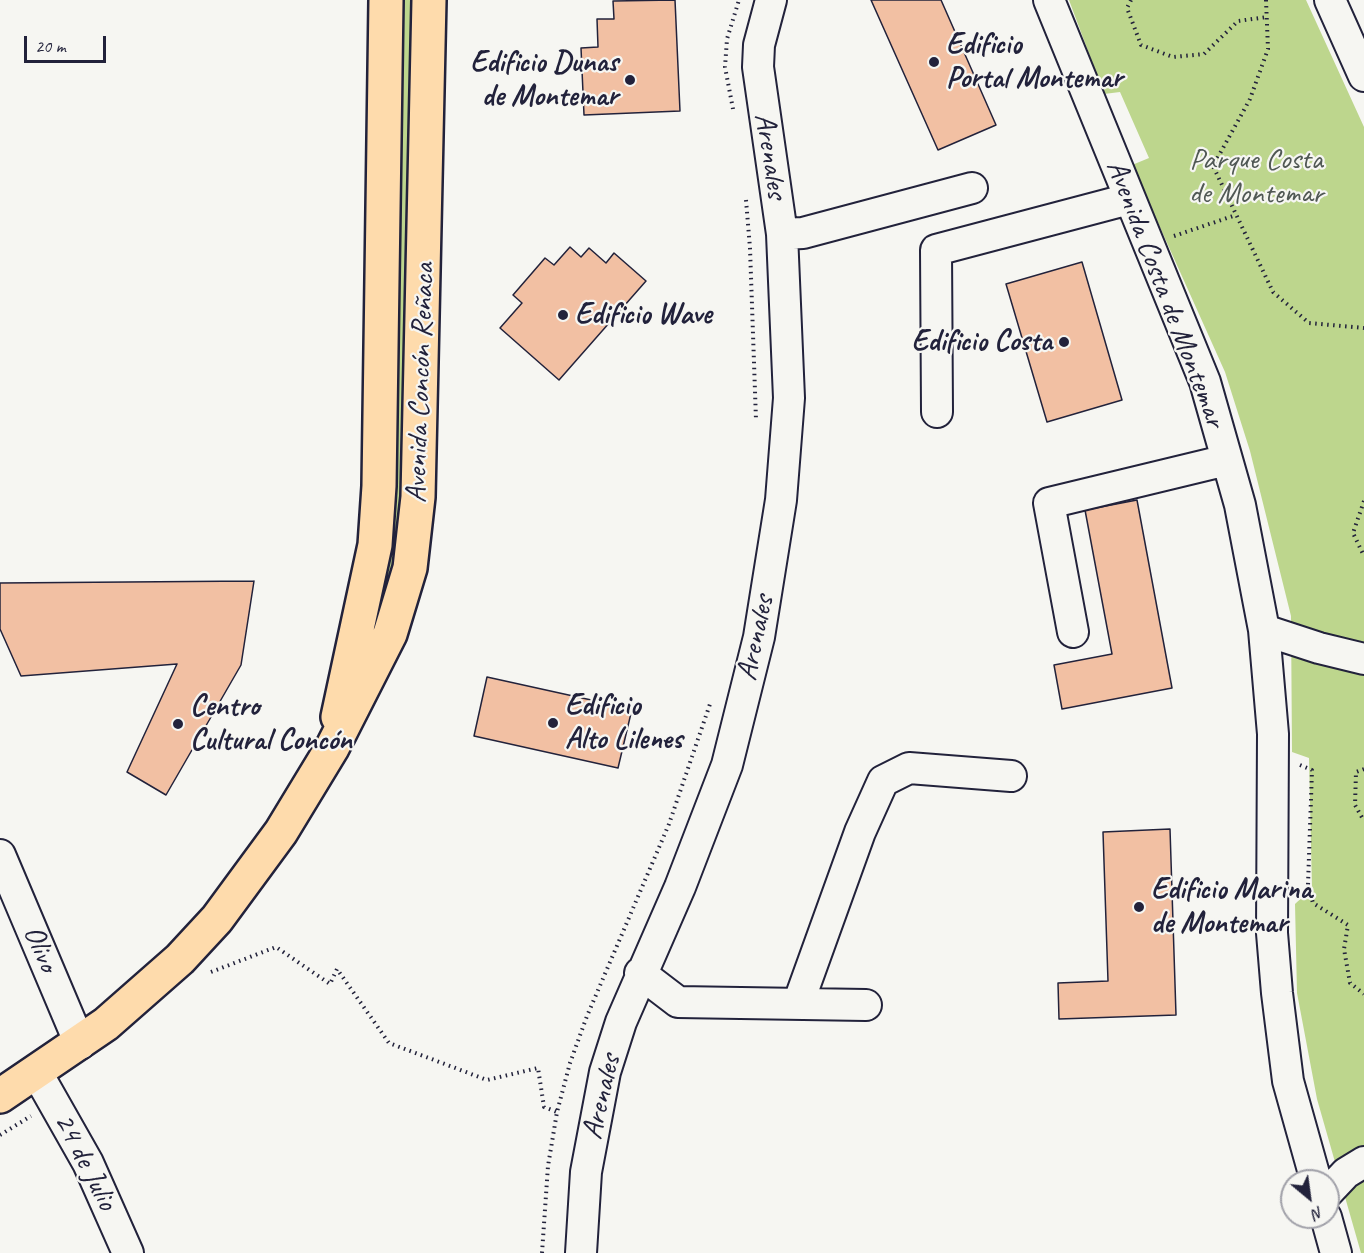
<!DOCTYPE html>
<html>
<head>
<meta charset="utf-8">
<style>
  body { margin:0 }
  #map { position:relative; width:1364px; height:1253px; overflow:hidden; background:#f6f6f2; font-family:Caveat,sans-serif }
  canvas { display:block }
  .north { position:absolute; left:1280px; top:1169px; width:60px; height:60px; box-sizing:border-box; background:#f6f6f2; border:2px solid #a1a1a9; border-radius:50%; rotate:151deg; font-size:16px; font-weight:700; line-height:24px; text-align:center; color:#22223b }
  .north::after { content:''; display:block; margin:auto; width:21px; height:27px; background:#22223b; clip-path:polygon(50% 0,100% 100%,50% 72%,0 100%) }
  .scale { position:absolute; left:24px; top:36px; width:82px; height:27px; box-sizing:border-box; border:3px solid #22223b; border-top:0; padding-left:8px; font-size:18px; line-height:21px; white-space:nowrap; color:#22223b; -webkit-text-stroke:4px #f6f6f2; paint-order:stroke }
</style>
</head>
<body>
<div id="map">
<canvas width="1364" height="1253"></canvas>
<div class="north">N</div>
<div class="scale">20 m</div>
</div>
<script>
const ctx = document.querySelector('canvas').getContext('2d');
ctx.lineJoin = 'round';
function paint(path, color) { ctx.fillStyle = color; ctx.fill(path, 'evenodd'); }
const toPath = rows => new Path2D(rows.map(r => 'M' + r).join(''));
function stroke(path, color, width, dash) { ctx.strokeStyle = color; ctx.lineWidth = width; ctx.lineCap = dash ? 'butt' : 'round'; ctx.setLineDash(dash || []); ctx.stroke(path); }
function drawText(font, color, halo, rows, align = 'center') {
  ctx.font = font + ' Caveat,sans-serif'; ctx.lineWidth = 4.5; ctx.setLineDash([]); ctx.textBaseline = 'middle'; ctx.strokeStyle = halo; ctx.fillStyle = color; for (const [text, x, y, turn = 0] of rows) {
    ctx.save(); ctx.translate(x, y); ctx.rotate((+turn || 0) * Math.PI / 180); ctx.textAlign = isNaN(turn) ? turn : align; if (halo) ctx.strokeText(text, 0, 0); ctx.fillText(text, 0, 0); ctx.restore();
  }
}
paint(toPath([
  [399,0,413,0,404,482,400,543,380,615,374,613],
  [1069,0,1306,0,1364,127,1364,1253,1361,1253,1317,1099,1297,993,1295,904,1312,888,1309,758,1292,752,1291,616,1250,451,1225,372,1132,165,1149,158,1120,92,1104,94]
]), '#bdd68d');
const building = toPath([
  [675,0,680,111,584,115,581,48,598,47,597,19,614,19,613,1,675,0],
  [871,0,941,0,996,125,938,150,871,0],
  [570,247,581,257,589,248,606,263,614,253,646,281,559,380,500,328,522,303,513,295,545,258,554,265,570,247],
  [1082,262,1122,400,1047,422,1006,284,1082,262],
  [1137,500,1172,688,1062,709,1054,665,1112,654,1085,510,1137,500],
  [254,581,241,665,166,795,127,772,177,664,21,676,0,629,0,583,254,581],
  [487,677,632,709,618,768,474,736,487,677],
  [1170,829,1176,1015,1059,1019,1058,983,1108,981,1103,832,1170,829]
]);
paint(building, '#f2c0a3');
stroke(building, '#22223b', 1.5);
const minor = toPath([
  [1049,0,1205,382,1240,505,1264,630,1273,734,1272,933,1277,993,1288,1081,1316,1181],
  [1330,0,1364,76],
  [782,234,803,233,972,188],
  [937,412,936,250,1129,199],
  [1264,630,1319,648,1364,659],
  [1073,632,1049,503,1227,460],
  [0,855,80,1044],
  [640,973,678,1002,866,1005],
  [798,1004,860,832,883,781,909,768,1011,776],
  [37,1073,88,1163,128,1253],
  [1328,1192,1346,1173,1364,1162],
  [1326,1217,1336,1253],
  [581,1253,586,1172,605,1072,621,1022,680,887,727,765,759,637,781,500,789,398,782,234,758,67,759,45,771,0]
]);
const major = toPath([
  [338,717,375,545,379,486,386,0],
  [0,1096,106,1024,180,959,217,919,281,832,332,748,390,634,410,568,418,497,429,0]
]);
stroke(minor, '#22223b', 34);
stroke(major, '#22223b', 38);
stroke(toPath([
  [1131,0,1127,8,1141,45,1173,57,1204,54,1238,21,1267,17],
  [1266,0,1268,49,1250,99,1213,166,1273,292,1309,323,1364,328],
  [733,109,725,67,727,39,739,0],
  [746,200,750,248,756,420],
  [1174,236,1236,215],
  [1364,501,1353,533,1364,556],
  [1300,765,1312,770,1308,885,1313,903,1348,925,1344,949,1350,983,1364,994],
  [1364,769,1356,772,1355,805,1364,821],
  [211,972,276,947,330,984,337,969,389,1043,487,1080,538,1068,544,1107,557,1112],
  [0,1135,31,1116],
  [542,1253,548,1166,557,1112,570,1063,587,1016,669,824,710,704]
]), '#22223b', 4, [1.5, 4.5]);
stroke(minor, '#f6f6f2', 30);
stroke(major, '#fedbac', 33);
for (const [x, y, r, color] of [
  [934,62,6,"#22223b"],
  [630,80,6,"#22223b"],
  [563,315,6,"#22223b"],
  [1064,342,6,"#22223b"],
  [553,723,6,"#22223b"],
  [178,724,6,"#22223b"],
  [1139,907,6,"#22223b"]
]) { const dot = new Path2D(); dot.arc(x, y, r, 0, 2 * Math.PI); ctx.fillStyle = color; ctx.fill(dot); stroke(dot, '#f6f6f2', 2); }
drawText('bold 30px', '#22223b', '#f6f6f2', [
  ["Edificio",946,45],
  ["Portal Montemar",946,79],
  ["Edificio Dunas",618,63,"right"],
  ["de Montemar",618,97,"right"],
  ["Edificio Wave",575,315],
  ["Edificio Costa",1052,342,"right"],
  ["Edificio",565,706],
  ["Alto Lilenes",565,740],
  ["Centro",190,707],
  ["Cultural Concón",190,741],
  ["Edificio Marina",1151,890],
  ["de Montemar",1151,924]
], 'left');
drawText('30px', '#22223b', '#f6f6f2', [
  ["Arenales",770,156,81],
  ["Avenida Costa de Montemar",1165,294,69],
  ["Avenida Concón Reñaca",421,383,-88],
  ["Arenales",756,638,-78],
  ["Olivo",40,949,67],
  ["Arenales",602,1097,-77],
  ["24 de Julio",85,1162,63]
]);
drawText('30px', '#505854', '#f6f6f2', [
  ["Parque Costa",1256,160],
  ["de Montemar",1256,194]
]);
</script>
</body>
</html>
